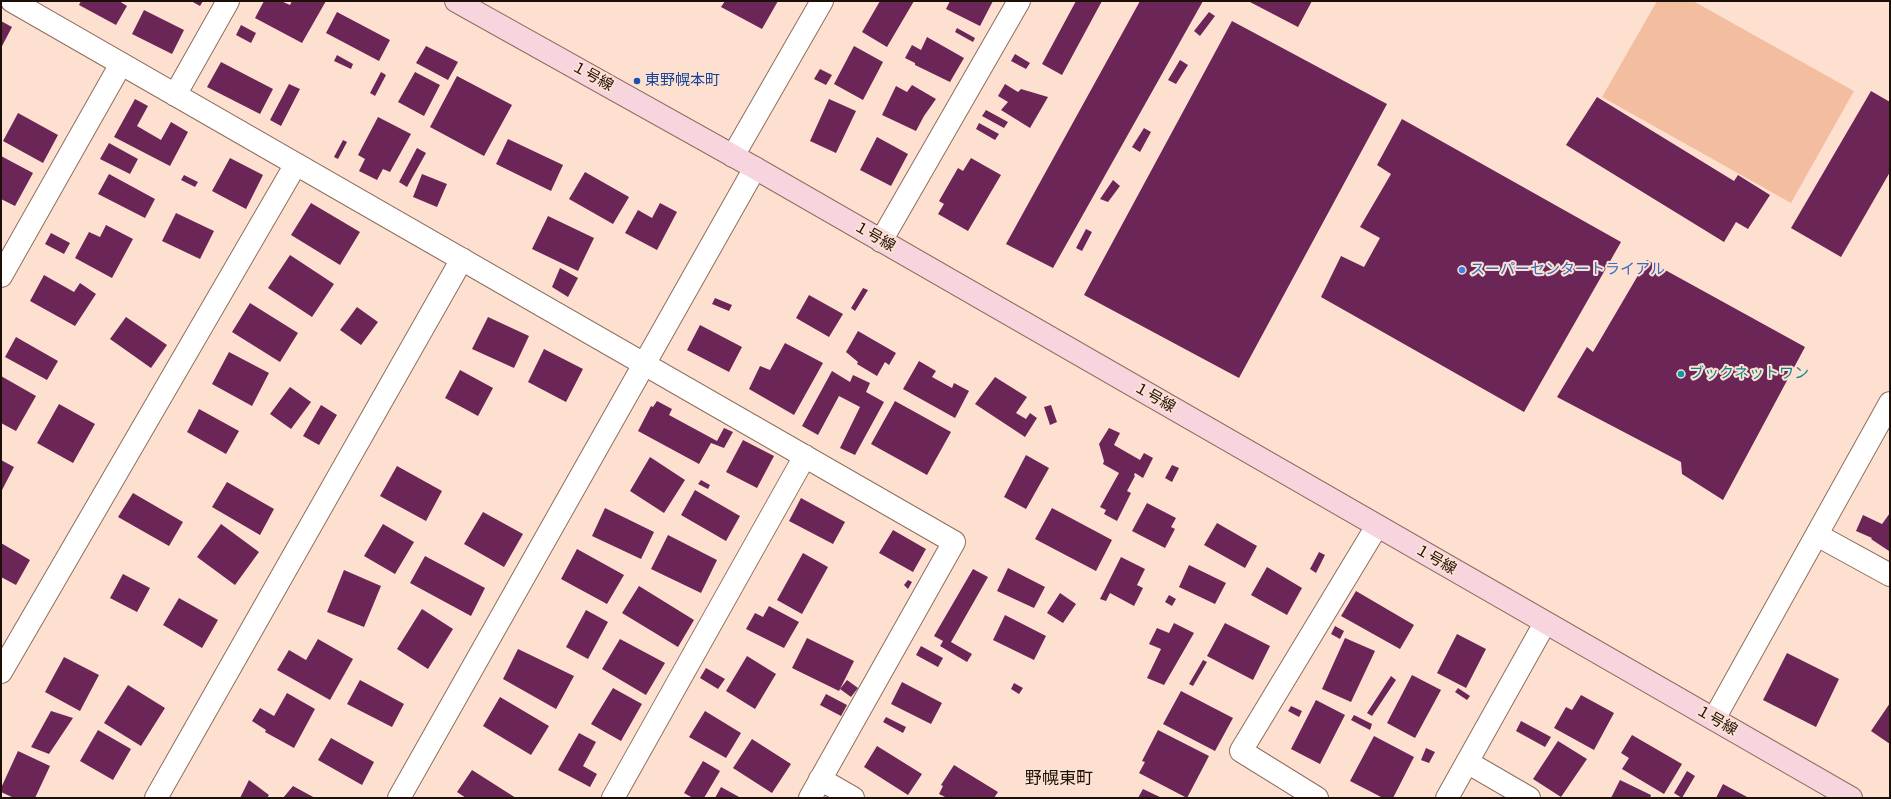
<!DOCTYPE html>
<html>
<head>
<meta charset="utf-8">
<style>
  body { margin:0 }
  #map { position:relative; width:1891px; height:799px; overflow:hidden; background:#fee0d1; font-family:"Titillium Web",sans-serif }
  canvas { display:block }
  .frame { position:absolute; inset:0; border:2px solid #1b0f08; pointer-events:none }
</style>
</head>
<body>
<div id="map">
<canvas width="1891" height="799"></canvas>
<div class="frame"></div>
</div>
<script>
const ctx = document.querySelector('canvas').getContext('2d');
ctx.lineJoin = 'round';
function paint(path, color) { ctx.fillStyle = color; ctx.fill(path, 'evenodd'); }
const toPath = rows => new Path2D(rows.map(r => 'M' + r).join(''));
function stroke(path, color, width, dash) { ctx.strokeStyle = color; ctx.lineWidth = width; ctx.lineCap = dash ? 'butt' : 'round'; ctx.setLineDash(dash || []); ctx.stroke(path); }
function drawText(font, color, halo, rows, align = 'center') {
  ctx.font = font + ' "Titillium Web","Noto Sans JP",sans-serif'; ctx.lineWidth = 4; ctx.setLineDash([]); ctx.textBaseline = 'middle'; ctx.strokeStyle = halo; ctx.fillStyle = color; for (const [text, x, y, turn = 0] of rows) {
    ctx.save(); ctx.translate(x, y); ctx.rotate((+turn || 0) * Math.PI / 180); ctx.textAlign = isNaN(turn) ? turn : align; if (halo) ctx.strokeText(text, 0, 0); ctx.fillText(text, 0, 0); ctx.restore();
  }
}
paint(toPath([
  [1657,1,1693,1,1854,91,1791,203,1602,97]
]), '#f3bda0');
paint(toPath([
  [81,1,119,1,127,6,116,25,79,5],
  [191,1,203,1,200,6],
  [264,1,281,1,290,5,292,1,326,1,302,43,255,18],
  [725,1,778,1,762,29,721,7],
  [880,1,914,1,887,47,862,32],
  [950,1,993,1,980,26,946,9],
  [1076,1,1102,1,1062,75,1042,64],
  [1140,1,1203,1,1053,268,1006,244],
  [1248,1,1312,1,1298,27],
  [144,10,184,30,172,54,132,34],
  [337,12,390,40,379,61,326,33],
  [1209,12,1215,16,1200,36,1194,31],
  [1,21,12,27,1,48],
  [1232,21,1387,104,1239,378,1084,295],
  [241,25,256,33,251,43,236,35],
  [957,28,975,38,973,42,955,32],
  [927,37,964,58,950,82,915,65,915,63,905,58,912,45,921,50],
  [426,46,458,62,448,80,416,63],
  [854,46,883,62,863,100,834,84],
  [1015,54,1030,63,1026,69,1011,61],
  [337,55,353,64,351,69,334,61],
  [1180,60,1188,65,1176,84,1168,80],
  [221,62,273,89,260,114,207,87],
  [820,69,832,75,826,85,814,79],
  [381,72,386,75,375,96,370,93],
  [415,72,440,85,424,116,398,102],
  [457,76,512,105,484,156,430,127],
  [289,84,300,89,281,126,270,120],
  [1005,84,1018,92,1021,89,1048,97,1030,128,1001,110,1008,102,998,96],
  [912,85,936,99,924,116,916,131,882,115,896,86,907,92],
  [1871,91,1890,102,1890,172,1841,257,1791,228],
  [1597,97,1734,181,1738,175,1770,195,1748,229,1736,222,1724,242,1566,145],
  [135,99,148,106,137,126,161,140,171,122,188,132,170,166,114,137],
  [829,99,856,111,836,153,810,141],
  [986,110,1008,122,1004,128,982,116],
  [18,113,58,135,43,163,3,141],
  [378,117,411,134,390,172,383,169,377,180,359,171,365,159,358,155],
  [1402,119,1621,242,1524,412,1321,297,1341,256,1364,267,1380,238,1360,227,1391,174,1377,165],
  [979,123,999,134,995,140,976,129],
  [1144,128,1151,132,1140,152,1132,147],
  [877,137,908,154,891,186,860,170],
  [508,139,563,165,551,191,496,164],
  [343,140,347,142,338,159,334,157],
  [109,143,138,159,130,174,100,159],
  [417,148,426,153,407,187,399,182],
  [1,156,33,173,15,206,1,199],
  [230,158,263,175,246,209,212,191],
  [971,158,1001,175,968,231,938,214,944,204,939,201,958,168,963,171],
  [585,172,629,197,613,224,569,199],
  [109,174,155,199,145,218,98,194],
  [422,174,447,184,437,207,413,197],
  [184,175,198,182,195,187,181,180],
  [1113,180,1120,186,1108,202,1100,199],
  [311,203,360,232,340,265,291,235],
  [660,203,677,212,657,250,625,233,638,210,652,218],
  [176,213,214,231,200,259,162,241],
  [548,216,594,238,578,271,532,249],
  [106,225,133,239,112,278,75,258,89,232,100,237],
  [1086,229,1092,232,1082,251,1076,248],
  [51,233,70,243,64,254,45,244],
  [290,255,334,284,312,317,268,288],
  [1647,260,1805,347,1723,500,1682,474,1681,462,1557,397,1587,347,1593,352],
  [560,268,578,278,568,297,552,287],
  [44,275,74,292,80,283,96,294,75,326,30,301],
  [863,288,868,290,855,311,851,308],
  [809,295,843,314,829,337,796,318],
  [715,298,732,305,729,311,712,304],
  [250,303,298,333,280,362,232,332],
  [357,307,378,322,361,345,340,330],
  [126,317,167,345,151,368,110,339],
  [488,317,529,336,514,368,472,349],
  [700,325,742,347,729,372,687,350],
  [858,331,896,353,889,365,885,362,877,376,857,364,858,362,846,352],
  [16,337,58,361,47,380,5,357],
  [785,343,823,363,794,415,749,389,760,366,770,370],
  [544,349,583,369,566,402,528,382],
  [229,352,269,373,252,406,212,384],
  [919,361,936,371,932,377,952,388,954,383,969,391,955,418,903,389],
  [460,370,493,388,478,416,445,398],
  [832,371,850,382,853,375,870,383,866,392,884,402,855,455,840,448,860,407,839,396,818,435,802,426],
  [1,376,36,396,16,431,1,423],
  [995,377,1027,397,1016,413,1026,419,1030,413,1037,418,1025,437,975,404],
  [290,387,311,402,291,429,270,414],
  [657,401,672,409,669,415,717,441,724,428,733,432,724,448,711,443,699,464,638,431,651,406,653,407],
  [895,401,951,432,927,475,871,444],
  [59,404,95,424,73,463,37,443],
  [321,405,337,415,319,445,303,436],
  [1051,405,1057,422,1050,425,1044,407],
  [199,409,239,431,226,454,187,432],
  [1109,428,1120,433,1114,445,1140,460,1144,453,1153,458,1143,478,1135,473,1134,475,1135,476,1127,491,1131,493,1117,521,1104,514,1106,510,1100,507,1119,473,1103,464,1104,461,1099,444],
  [743,440,774,456,757,488,726,472],
  [1026,455,1049,468,1026,509,1004,497],
  [650,457,685,480,664,513,630,491],
  [1,460,14,467,1,492],
  [1172,465,1179,468,1172,482,1165,478],
  [397,466,442,491,426,521,380,496],
  [701,480,710,485,708,489,698,484],
  [227,482,274,509,260,535,212,507],
  [695,490,740,516,726,541,681,515],
  [133,493,183,522,169,546,118,517],
  [801,498,845,522,833,544,789,521],
  [1147,503,1176,518,1171,527,1175,529,1165,548,1132,531],
  [605,508,654,532,641,559,592,536],
  [1052,508,1112,540,1096,571,1035,539],
  [483,512,523,534,504,567,464,544],
  [1890,513,1890,550,1889,551,1871,539,1872,538,1856,531,1863,515,1882,524],
  [1217,523,1257,546,1245,568,1204,545],
  [221,524,259,552,235,585,197,557],
  [383,524,414,542,395,574,364,556],
  [893,530,926,549,913,572,879,553],
  [668,535,717,560,701,593,651,569],
  [1,543,30,560,16,585,1,577],
  [577,549,624,575,607,604,561,579],
  [1319,552,1325,555,1316,573,1310,569],
  [803,553,828,567,802,614,777,600],
  [425,556,485,588,471,616,410,583],
  [1121,557,1145,569,1137,585,1143,588,1134,606,1110,593,1106,601,1100,599],
  [1189,565,1226,583,1215,604,1179,587],
  [1267,567,1302,588,1287,615,1251,595],
  [1008,568,1045,587,1034,608,997,591],
  [973,569,988,577,951,642,972,654,967,662,940,646,943,641,934,636],
  [344,570,381,586,364,627,327,612],
  [123,574,150,588,137,612,110,598],
  [908,580,912,582,908,589,904,585],
  [639,586,694,620,678,647,622,613],
  [1356,591,1414,625,1400,649,1341,616],
  [1060,593,1076,604,1063,623,1047,613],
  [1169,595,1176,599,1172,606,1165,602],
  [179,598,218,620,202,648,163,625],
  [769,606,799,622,784,648,746,629,755,613,763,617],
  [422,609,453,629,428,669,397,649],
  [586,610,608,622,588,659,566,647],
  [1005,615,1046,636,1034,660,993,640],
  [1174,623,1194,633,1164,685,1147,678,1161,649,1149,644,1157,628,1169,633],
  [1225,623,1270,646,1253,680,1207,656],
  [1335,626,1344,631,1340,639,1331,634],
  [1457,634,1486,649,1466,688,1437,673],
  [807,638,854,661,839,691,792,668],
  [1345,638,1375,651,1351,702,1322,689],
  [318,639,353,659,330,700,277,670,289,650,306,660],
  [620,639,665,663,646,695,602,669],
  [921,646,943,658,938,667,916,655],
  [518,649,574,676,556,709,503,679],
  [1787,653,1839,679,1816,727,1763,700],
  [747,656,776,674,755,709,726,691],
  [64,657,99,675,80,711,45,692],
  [1203,660,1207,662,1193,686,1189,684],
  [706,668,725,679,718,689,700,678],
  [1412,675,1441,690,1415,738,1387,723],
  [1391,676,1396,680,1372,716,1367,713],
  [360,680,404,704,392,727,347,704],
  [847,680,858,688,851,697,840,689],
  [902,682,942,703,931,724,891,704],
  [1014,683,1023,688,1019,694,1011,689],
  [128,685,165,708,141,746,104,723],
  [613,688,642,704,621,741,591,724],
  [1458,688,1470,696,1467,700,1455,692],
  [1181,691,1233,718,1215,751,1163,724],
  [287,693,315,709,294,748,265,732,266,730,252,721,260,708,274,716],
  [826,694,847,705,841,716,820,705],
  [1581,695,1614,713,1594,750,1554,728,1566,707,1572,710],
  [500,697,549,726,531,755,483,726],
  [1316,700,1345,715,1320,764,1291,749],
  [1890,703,1890,744,1871,731],
  [1291,706,1302,711,1299,717,1288,711],
  [51,711,73,718,49,754,31,747],
  [705,711,741,733,726,758,689,737],
  [1354,715,1372,724,1370,730,1351,720],
  [886,717,906,727,903,733,883,722],
  [1521,721,1551,737,1545,747,1516,731],
  [98,730,131,749,113,780,80,761],
  [1158,730,1209,756,1187,798,1139,773,1145,762,1142,761],
  [579,733,596,742,583,766,597,774,590,787,558,770],
  [1632,735,1682,764,1664,794,1622,769,1629,758,1621,753],
  [1374,736,1414,757,1393,798,1383,798,1350,781],
  [331,738,374,762,362,785,318,760],
  [752,739,791,764,772,793,733,768],
  [1558,741,1587,759,1561,797,1533,779],
  [877,746,922,774,908,795,864,767],
  [1426,748,1435,752,1429,763,1421,760],
  [18,751,50,766,35,798,14,798,1,792,1,788],
  [703,761,720,771,704,798,693,798,684,793],
  [954,765,998,792,994,798,947,798,939,794,943,786,941,785],
  [472,770,516,798,466,798,457,792],
  [1687,771,1695,776,1682,798,1674,793],
  [249,780,269,795,267,798,240,798],
  [1620,780,1651,795,1650,798,1611,798],
  [1723,784,1749,798,1716,798],
  [293,786,315,798,283,798],
  [721,787,741,798,715,798],
  [1143,789,1162,798,1138,798]
]), '#6b2657');
const street = toPath([
  [12,1,954,542,810,798],
  [175,95,228,1],
  [733,156,822,1],
  [881,241,1019,1],
  [1,276,121,64],
  [1817,535,1890,575],
  [1,672,296,164],
  [1714,719,1890,403],
  [1467,762,1529,798],
  [820,779,853,798],
  [156,798,462,259],
  [399,798,755,168],
  [613,798,805,456],
  [1317,798,1241,751,1377,526],
  [1447,798,1545,623]
]);
const secondary = toPath([
  [456,1,755,168,1851,798]
]);
stroke(street, '#8e6e5d', 24);
stroke(secondary, '#8e6e5d', 24);
stroke(street, '#fff', 22);
stroke(secondary, '#f6d5df', 22);
for (const [x, y, r, color] of [
  [637,81,4,"#1a4fb4"],
  [1462,270,4,"#3f7fe0"],
  [1681,374,4,"#0f9aa8"]
]) { const dot = new Path2D(); dot.arc(x, y, r, 0, 2 * Math.PI); ctx.fillStyle = color; ctx.fill(dot); stroke(dot, '#fee0d1', 1.5); }
drawText('15px', '#1b0f08', '#fee0d1', [
  ["１号線",592,77,29],
  ["１号線",874,237,30],
  ["１号線",1154,398,30],
  ["１号線",1435,560,30],
  ["１号線",1716,721,30]
]);
drawText('15px', '#164399', '#fee0d1', [
  ["東野幌本町",645,81]
], 'left');
drawText('15px', '#366cbe', '#fee0d1', [
  ["スーパーセンタートライアル",1470,270]
], 'left');
drawText('15px', '#0d838f', '#fee0d1', [
  ["ブックネットワン",1689,374]
], 'left');
drawText('17px', '#1b0f08', '#fee0d1', [
  ["野幌東町",1059,780]
]);
</script>
</body>
</html>
